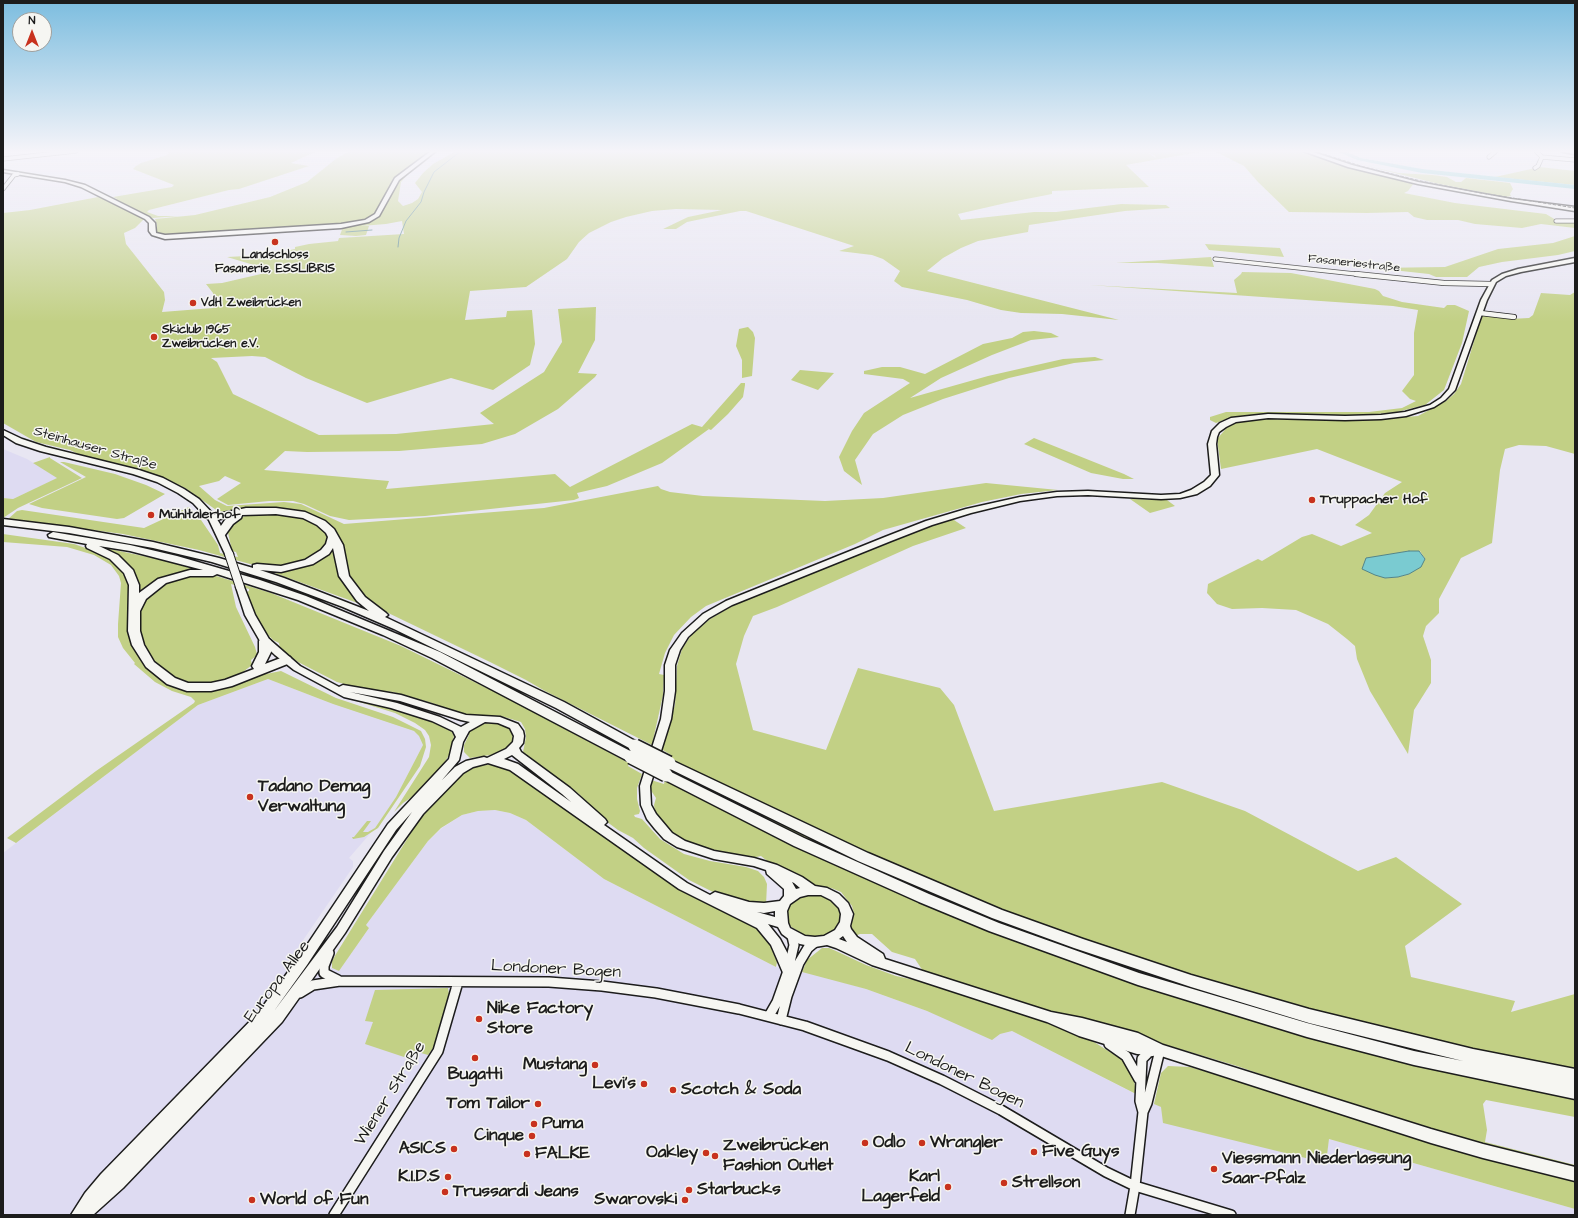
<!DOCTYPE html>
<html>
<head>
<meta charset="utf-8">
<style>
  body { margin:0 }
  #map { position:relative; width:1578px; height:1218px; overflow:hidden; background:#e8e6f2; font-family:"Architects Daughter",sans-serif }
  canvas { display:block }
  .frame { position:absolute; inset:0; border:4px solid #1c1c1c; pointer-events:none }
  .north { position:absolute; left:12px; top:12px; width:40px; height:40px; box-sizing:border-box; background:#f6f6f2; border:1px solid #9f9f9c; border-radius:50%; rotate:0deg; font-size:11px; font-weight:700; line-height:16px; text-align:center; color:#1c1c1c }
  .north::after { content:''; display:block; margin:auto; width:14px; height:18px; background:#c8321e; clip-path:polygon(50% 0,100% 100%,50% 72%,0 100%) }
</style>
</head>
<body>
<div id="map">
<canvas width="1578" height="1218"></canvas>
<div class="frame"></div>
<div class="north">N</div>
</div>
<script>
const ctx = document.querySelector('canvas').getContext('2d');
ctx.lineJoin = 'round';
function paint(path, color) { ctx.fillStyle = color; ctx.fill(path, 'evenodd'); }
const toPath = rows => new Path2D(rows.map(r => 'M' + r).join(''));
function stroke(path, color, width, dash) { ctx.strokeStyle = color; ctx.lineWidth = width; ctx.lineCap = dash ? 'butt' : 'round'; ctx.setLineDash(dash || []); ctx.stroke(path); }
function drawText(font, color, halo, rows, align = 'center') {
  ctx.font = font + ' "Architects Daughter",sans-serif'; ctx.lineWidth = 3; ctx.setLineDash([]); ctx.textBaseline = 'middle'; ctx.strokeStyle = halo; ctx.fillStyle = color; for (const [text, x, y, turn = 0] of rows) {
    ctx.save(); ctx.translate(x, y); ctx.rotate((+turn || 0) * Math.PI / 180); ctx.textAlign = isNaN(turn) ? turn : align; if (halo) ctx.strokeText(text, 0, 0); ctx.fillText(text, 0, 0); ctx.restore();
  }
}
paint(toPath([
  [3,449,27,459,58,478,13,499,3,498],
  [268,679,333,704,414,731,419,736,423,745,396,797,375,828,349,858,353,861,353,867,295,952,339,971,369,928,366,925,428,841,442,828,462,815,478,811,495,810,510,813,526,820,604,879,776,967,814,974,866,989,927,1011,1000,1034,1012,1031,1161,1107,1325,1163,1329,1139,1575,1209,1575,1215,3,1215,3,853,198,705]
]), '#dedbf2');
paint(toPath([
  [168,151,317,151,291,163,309,166,239,189,229,190,149,210,147,212,158,216,179,216,153,218,146,217,135,228,124,233,126,244,164,292,165,300,162,312,213,308,213,293,206,284,222,283,274,271,227,257,266,255,295,249,295,247,309,244,338,241,339,238,404,234,402,221,386,224,361,226,369,226,366,235,356,236,340,235,343,227,351,226,167,235,157,233,157,225,155,219,195,215,270,197,307,182,337,158,350,151,437,151,410,172,401,182,398,201,403,206,412,203,418,199,422,192,415,183,423,173,433,164,456,151,1145,151,1156,158,1155,156,1146,151,1205,151,1126,165,1149,187,1052,191,1052,194,1006,203,958,214,961,220,1034,212,1056,212,1121,204,1166,205,1170,208,1125,211,1029,225,1028,232,978,241,961,248,943,258,927,271,1119,320,1062,314,1021,313,1001,310,967,300,902,287,894,281,900,271,883,259,872,255,839,251,854,246,746,211,740,211,687,222,676,229,663,229,688,217,722,210,676,209,652,211,626,217,611,222,589,233,579,242,567,259,526,287,470,291,465,320,506,317,507,311,532,310,535,344,530,365,493,390,451,378,367,403,306,378,265,357,252,356,211,358,217,362,233,394,319,435,396,434,494,424,480,413,544,372,562,342,558,309,596,307,595,340,578,373,597,374,595,377,558,409,515,434,482,444,399,451,307,452,285,451,264,470,389,481,386,489,555,474,570,487,692,424,702,427,741,383,745,383,745,385,743,397,728,414,711,430,706,428,709,429,662,463,607,486,577,493,579,498,574,500,425,516,349,520,330,516,304,504,293,501,269,501,228,505,217,499,241,483,225,476,219,481,199,486,215,500,227,506,284,502,301,504,344,524,544,508,658,486,661,489,670,492,703,496,825,501,883,498,986,483,1058,490,1021,494,982,502,883,530,855,544,706,606,691,617,674,635,665,653,659,674,664,675,663,695,652,745,545,691,526,680,490,662,382,610,359,593,348,576,340,539,335,530,329,523,309,513,286,509,219,512,185,488,161,477,139,470,75,456,76,453,70,450,36,442,3,423,3,213,30,210,98,197,111,201,117,199,113,197,172,187,174,185,133,169,136,166,141,163,167,155,169,153],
  [1214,151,1301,151,1336,163,1414,183,1408,191,1404,193,1455,203,1546,214,1556,220,1575,223,1575,228,1541,224,1522,228,1475,224,1458,220,1427,220,1414,217,1408,212,1367,213,1289,212,1258,182,1244,166],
  [1359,164,1398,173,1433,175,1447,177,1456,182,1461,182,1466,178,1502,182,1510,183,1513,189,1510,194,1511,196,1506,197,1439,184],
  [1540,167,1575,171,1575,185,1495,177],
  [1575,236,1575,251,1558,255,1502,262,1479,267,1467,277,1436,277,1429,274,1374,268,1445,267,1498,249,1553,243],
  [1205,244,1280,248,1284,257,1209,250],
  [1211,257,1214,267,1158,263,1116,263],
  [1242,272,1291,273,1375,289,1379,291,1383,296,1402,302,1444,308,1447,305,1455,305,1469,311,1462,343,1444,390,1425,405,1397,412,1368,415,1253,415,1229,418,1216,423,1210,420,1210,417,1226,412,1369,412,1402,408,1416,401,1410,399,1402,391,1414,375,1414,333,1418,310,1393,306,1089,285,1237,293,1234,280,1241,274],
  [1575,292,1575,454,1546,446,1519,445,1505,449,1500,470,1492,543,1461,558,1439,599,1439,613,1426,626,1423,636,1431,660,1431,683,1414,710,1408,754,1370,691,1357,659,1355,646,1347,639,1328,624,1296,610,1262,608,1232,609,1217,604,1207,593,1208,584,1258,559,1262,561,1302,537,1312,534,1341,546,1372,533,1355,525,1369,515,1385,493,1402,482,1317,449,1221,469,1217,439,1230,424,1251,419,1368,420,1418,416,1446,401,1454,394,1461,384,1482,315,1510,319,1529,318,1533,315,1541,293,1570,295],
  [1409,551,1420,551,1425,559,1409,574,1398,577,1385,578,1389,555],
  [748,327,753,332,755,338,752,376,742,378,742,360,736,346,739,329],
  [1034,331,1051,333,1059,337,1031,340,992,355,941,378,910,398,988,376,1063,359,1095,357,1104,360,1074,363,1009,378,943,399,903,415,873,434,855,460,862,485,844,471,839,457,852,431,864,413,910,383,903,379,864,374,864,371,882,367,900,367,925,374,983,344,1012,338,1023,332],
  [800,370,834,373,818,390,791,380],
  [1034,438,1124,474,1134,479,1123,479,1091,473,1024,444],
  [50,457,50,458,82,478,18,508,3,518,3,498,13,499,57,478,33,463],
  [60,462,64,462,115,474,146,485,165,494,124,518,117,519,42,508,29,504,86,477],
  [1130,499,1167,500,1175,506,1150,513],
  [189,507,199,517,218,545,220,553,238,557,236,552,232,551,227,528,237,519,251,514,272,513,305,518,315,522,328,534,329,540,327,548,299,564,268,567,250,564,199,550,123,534,8,519,17,511,22,510,144,528],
  [951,518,966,528,913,546,777,607,753,616,744,636,736,664,753,730,826,750,858,668,940,688,954,705,994,811,1162,782,1245,811,1358,871,1396,857,1462,904,1405,946,1411,977,1515,1001,1511,1012,1575,994,1575,1117,1486,1100,1483,1104,1487,1130,1485,1142,1575,1165,1575,1169,1496,1149,1331,1099,1237,1066,1082,1020,1032,1007,923,971,915,959,892,952,872,934,860,934,855,936,850,930,854,914,852,906,841,892,831,888,814,885,797,874,771,864,761,856,751,858,719,852,684,840,671,832,660,821,655,812,654,805,656,798,650,789,651,780,664,784,671,755,661,749,675,705,677,666,682,649,692,634,710,619,734,605],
  [3,534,74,544,106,555,129,577,130,637,135,651,143,662,160,678,171,686,191,692,208,691,263,672,266,674,281,671,336,698,393,717,421,731,425,739,426,747,420,766,378,828,364,837,353,839,352,837,354,837,367,821,371,821,363,832,368,832,375,828,396,797,423,745,419,736,414,731,333,704,268,679,198,705,16,843,7,838,96,771,194,703,195,701,191,697,172,691,155,682,134,664,135,663,123,648,118,637,118,624,121,583,119,576,111,565,94,555,67,547,3,542],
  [333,545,338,562,363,605,269,571,290,569],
  [110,549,162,560,198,570,185,572,138,595,138,584,135,574,129,566,108,550],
  [210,574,271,593,401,646,503,696,629,763,628,766,642,774,637,788,637,799,640,811,639,814,634,815,635,817,642,819,660,839,684,854,710,861,746,867,758,871,764,877,767,884,766,905,729,900,689,880,644,848,633,838,618,830,595,813,589,804,579,794,523,752,526,737,525,729,521,722,501,716,472,715,457,712,432,703,393,692,362,689,337,682,298,662,280,649,279,643,273,640,265,632,256,616,246,592,249,591,249,589,231,584,236,607,255,647,257,654,256,656,251,660,252,665,243,672,230,679,208,684,191,683,171,676,156,663,146,650,139,630,139,609,142,601,162,583,184,576],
  [358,700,382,706,428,720,447,729,452,732,454,736,449,755,443,765,425,783,415,795,403,803,394,812,429,757,431,745,429,736,425,730,415,723,395,713,356,701],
  [488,723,498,724,508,728,512,731,513,740,506,750,497,754,470,758,464,752,464,745,469,735,468,730,478,725],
  [499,764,517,772,545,795,674,884,703,902,758,926,769,943,777,962,776,967,604,879,526,820,510,813,495,810,478,811,462,815,441,828,428,841,366,925,369,928,339,971,332,968,332,961,336,954,422,815,465,771,475,766],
  [818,894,829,898,840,909,841,914,840,923,833,931,828,934,816,937,804,935,790,926,787,921,787,912,791,903,800,897],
  [822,948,829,948,836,951,866,965,896,976,929,983,1058,1026,1094,1042,1121,1059,1129,1069,1134,1079,1136,1094,1012,1031,1000,1034,992,1040,927,1011,866,989,802,972,807,960],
  [448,988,449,994,434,1047,428,1055,411,1050,404,1057,365,1044,373,1022,365,1021,375,990],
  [1168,1066,1190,1067,1575,1179,1575,1209,1329,1139,1326,1163,1163,1123,1161,1107,1154,1104,1161,1073]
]), '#c2d085');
const water = toPath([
  [1409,551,1419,551,1425,559,1421,567,1409,574,1398,577,1385,578,1375,575,1362,569,1366,558,1409,551]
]);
paint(water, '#7acbd1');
stroke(water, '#548589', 1);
stroke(toPath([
  [346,232,372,230],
  [398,247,399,238,406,221,421,202,424,192,434,172,461,151]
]), '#548589', 1);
paint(toPath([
  [1336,151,1344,151,1361,158,1422,169,1575,185,1575,189,1422,173,1357,160,1336,151]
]), '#7acbd1');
const streetFar2 = toPath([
  [1489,157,1496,151],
  [1542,157,1575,160],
  [3,159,76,151],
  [1535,168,1538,166,1542,157,1536,151],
  [3,189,14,175,18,174],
  [1556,221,1575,221],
  [1215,259,1365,275]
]);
const streetFar1 = toPath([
  [1356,274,1444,283,1491,284],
  [1480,313,1514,317]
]);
const street = toPath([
  [329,953,324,966,324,973,338,980],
  [300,993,313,985,340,981,549,982,602,986,656,993,739,1009,805,1026,888,1056,942,1080,1001,1110,1106,1172,1135,1186,1231,1215],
  [769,1016,777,1002,788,971,794,945,792,936],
  [781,1020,787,996,799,963,808,948,815,942],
  [1109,1044,1126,1056,1139,1079],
  [1160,1050,1147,1103,1143,1112,1140,1101,1142,1059,1149,1052,1160,1050],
  [334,1215,438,1051,458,982],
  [1130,1215,1135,1186,1143,1112]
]);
const secondary = toPath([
  [431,151,436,151,399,180,379,216,369,222,341,228,165,239,152,235,149,231,149,223,145,219,81,187,65,182,3,172,3,170,65,180,85,185,149,217,155,223,156,233,165,235,341,224,365,220,375,214,395,178,431,151],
  [1303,151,1310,151,1352,165,1418,182,1511,199,1575,207,1575,211,1511,201,1418,184,1348,167,1303,151],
  [1561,151,1575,152,1575,154,1563,152,1561,151],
  [1575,258,1575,262,1521,272,1506,276,1496,282,1487,300,1455,390,1445,400,1434,407,1406,416,1381,419,1345,420,1268,418,1236,422,1226,427,1219,432,1217,437,1216,444,1219,475,1210,486,1197,494,1180,498,1161,499,1088,495,1057,496,1020,501,971,513,932,525,891,541,732,605,709,618,688,637,680,650,675,665,675,691,671,719,650,786,651,805,656,814,672,833,685,841,714,851,754,858,777,865,802,877,815,886,827,888,839,894,848,903,853,914,850,926,851,929,857,937,883,954,885,959,1051,1012,1082,1018,1138,1033,1163,1045,1431,1129,1483,1144,1575,1167,1575,1181,1483,1158,1431,1143,1158,1055,1137,1054,1079,1036,1047,1022,872,965,836,948,827,945,815,947,800,944,790,940,782,934,778,927,768,924,780,939,790,958,794,971,792,975,788,976,784,975,771,945,757,928,679,889,510,770,488,763,473,767,463,773,423,814,392,857,345,933,282,1022,123,1188,93,1215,71,1215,85,1193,101,1174,258,1013,299,957,388,824,449,759,453,742,456,737,453,731,432,721,391,708,344,697,294,670,275,655,260,641,245,615,236,587,237,585,243,585,244,587,255,615,269,639,300,666,339,687,343,685,401,695,466,715,500,717,518,724,523,731,524,736,523,743,519,748,521,752,570,788,605,819,607,822,604,825,687,883,710,895,715,892,749,902,764,903,780,901,784,896,784,889,767,874,766,870,754,866,714,859,677,847,664,839,655,829,647,819,641,805,640,786,661,719,665,691,665,665,670,650,682,633,703,614,726,601,885,537,926,521,966,509,1020,497,1057,492,1088,491,1161,495,1180,494,1191,490,1204,482,1211,475,1208,444,1212,431,1220,423,1231,418,1268,414,1345,416,1381,415,1405,412,1430,405,1441,398,1449,389,1481,300,1492,280,1502,274,1518,269,1575,258],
  [350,692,400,701,461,720,470,722,461,727,440,717,397,703,350,692],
  [485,722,498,723,510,728,514,736,513,742,506,749,487,758,484,757,466,761,455,767,442,780,459,760,463,742,469,731,485,722],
  [512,755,562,794,571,802,518,764,504,759,512,755],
  [412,812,384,851,337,927,274,1011,307,965,396,830,412,812],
  [792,882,794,883,800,888,796,889,792,882],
  [808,895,821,895,831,900,839,908,841,914,840,922,835,930,824,936,815,937,805,936,790,928,788,923,787,911,790,904,800,897,808,895],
  [775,911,775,917,757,912,764,913,775,911],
  [843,936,847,942,839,939,843,936],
  [3,430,22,439,46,447,139,470,163,478,184,489,199,499,215,516,220,524,233,554,232,556,226,556,209,520,193,503,178,493,157,482,133,474,40,451,16,443,3,435,3,430]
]);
const highway = toPath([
  [246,508,276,508,305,512,325,521,334,529,343,545,349,576,365,597,386,613,388,615,385,617,564,702,639,743,641,746,639,749,635,750,631,749,556,708,394,629,343,607,276,582,212,562,153,548,69,533,3,525,3,519,69,527,153,542,219,558,253,568,253,565,257,564,281,566,305,560,321,550,326,544,328,537,326,533,317,525,303,518,276,514,242,515,241,518,233,524,225,535,221,536,216,533,225,520,229,517,212,521,207,518,209,516,246,508],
  [333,548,339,576,357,601,369,611,284,578,260,570,281,572,313,564,329,554,333,548],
  [53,532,130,545,177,556,260,580,306,596,440,652,636,754,637,757,636,760,631,761,626,760,432,658,383,635,298,600,217,574,213,576,190,576,166,583,146,599,140,611,140,631,144,645,154,662,175,678,188,683,211,683,225,680,254,669,252,666,259,652,259,641,261,639,265,638,269,639,271,641,271,652,265,664,286,656,290,657,292,660,290,663,232,686,211,691,187,691,167,684,146,667,132,645,128,631,129,585,124,573,110,559,87,548,86,546,87,544,49,537,48,535,53,532],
  [99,546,130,551,203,570,190,570,158,579,139,593,139,585,133,570,118,555,99,546],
  [669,759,868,853,1002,910,1083,939,1191,975,1309,1009,1473,1049,1575,1069,1575,1083,1571,1083,1575,1083,1575,1099,1414,1065,1307,1037,1138,985,989,931,919,902,794,846,661,778,659,775,661,772,666,770,671,772,804,838,929,894,999,923,1139,973,1307,1023,1414,1051,1463,1061,1309,1023,1191,987,1074,948,992,918,858,861,664,766,663,763,664,760,669,759]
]);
stroke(streetFar2, '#1c1c1c', 5);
stroke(streetFar1, '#1c1c1c', 6);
stroke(street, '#1c1c1c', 12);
stroke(secondary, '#1c1c1c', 3);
stroke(highway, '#1c1c1c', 3);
stroke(streetFar2, '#f6f6f2', 3.5);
stroke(streetFar1, '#f6f6f2', 4.5);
stroke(street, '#f6f6f2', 9);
paint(secondary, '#f6f6f2');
paint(highway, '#f6f6f2');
stroke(toPath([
  [1314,151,1364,167,1421,181,1481,193,1575,208]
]), '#1c1c1c', 1, [3.5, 1.5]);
const secondaryBridge = toPath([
  [229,554,240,587]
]);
const highwayBridge = toPath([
  [635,746,669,763],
  [631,757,666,775]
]);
stroke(secondaryBridge, '#1c1c1c', 10, []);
stroke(highwayBridge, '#1c1c1c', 16, []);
stroke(secondaryBridge, '#f6f6f2', 8);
stroke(highwayBridge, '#f6f6f2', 13);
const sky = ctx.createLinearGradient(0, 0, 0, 322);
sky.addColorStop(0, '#7cbddf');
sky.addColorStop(0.47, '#f5f4f9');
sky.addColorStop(1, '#f5f4f900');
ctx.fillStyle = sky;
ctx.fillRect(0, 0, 1578, 322);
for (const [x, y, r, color] of [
  [275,242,4,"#c8321e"],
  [193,303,4,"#c8321e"],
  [154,337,4,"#c8321e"],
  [1312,500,4,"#c8321e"],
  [151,515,4,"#c8321e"],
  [250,797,4,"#c8321e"],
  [479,1019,4,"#c8321e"],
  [475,1058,4,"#c8321e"],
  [595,1065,4,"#c8321e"],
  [644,1084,4,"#c8321e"],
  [673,1090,4,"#c8321e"],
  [538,1104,4,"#c8321e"],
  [534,1124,4,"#c8321e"],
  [532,1136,4,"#c8321e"],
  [865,1143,4,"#c8321e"],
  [922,1143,4,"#c8321e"],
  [454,1149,4,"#c8321e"],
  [1034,1152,4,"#c8321e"],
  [706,1153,4,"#c8321e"],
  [527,1154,4,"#c8321e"],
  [715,1156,4,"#c8321e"],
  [1214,1169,4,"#c8321e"],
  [448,1177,4,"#c8321e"],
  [1004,1183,4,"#c8321e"],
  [948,1187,4,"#c8321e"],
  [689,1190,4,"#c8321e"],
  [445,1192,4,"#c8321e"],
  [252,1200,4,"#c8321e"],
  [685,1200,4,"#c8321e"]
]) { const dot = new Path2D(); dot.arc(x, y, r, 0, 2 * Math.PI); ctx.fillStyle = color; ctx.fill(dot); stroke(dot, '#f6f6f2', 1.5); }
drawText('bold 12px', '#1c1c1c', '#f6f6f2', [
  ["Landschloss",275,255,"center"],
  ["Fasanerie, ESSLIBRIS",275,269,"center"],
  ["VdH Zweibrücken",201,303],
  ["Skiclub 1965",162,330],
  ["Zweibrücken e.V.",162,344]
], 'left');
drawText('12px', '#1c1c1c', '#f6f6f2', [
  ["Fasaneriestraße",1354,264,6]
]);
drawText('14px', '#1c1c1c', '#f6f6f2', [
  ["Steinhauser Straße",95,449,16]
]);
drawText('bold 14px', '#1c1c1c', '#f6f6f2', [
  ["Truppacher Hof",1320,500],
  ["Mühltalerhof",159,515]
], 'left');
drawText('bold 17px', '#1c1c1c', '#f6f6f2', [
  ["Tadano Demag",258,787],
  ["Verwaltung",258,807],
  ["Nike Factory",487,1009],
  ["Store",487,1029],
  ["Mustang",587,1065,"right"],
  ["Bugatti",475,1075,"center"],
  ["Levi's",636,1084,"right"],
  ["Scotch & Soda",681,1090],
  ["Tom Tailor",530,1104,"right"],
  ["Puma",542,1124],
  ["Cinque",524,1136,"right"],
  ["Odlo",873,1143],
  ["Wrangler",930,1143],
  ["Zweibrücken",723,1146],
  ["Fashion Outlet",723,1166],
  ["ASICS",446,1149,"right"],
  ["Five Guys",1042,1152],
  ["Oakley",698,1153,"right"],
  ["FALKE",535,1154],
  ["Viessmann Niederlassung",1222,1159],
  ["Saar-Pfalz",1222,1179],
  ["K.I.D.S",440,1177,"right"],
  ["Karl",940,1177,"right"],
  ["Lagerfeld",940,1197,"right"],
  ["Strellson",1012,1183],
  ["Starbucks",697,1190],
  ["Trussardi Jeans",453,1192],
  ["World of Fun",260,1200],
  ["Swarovski",677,1200,"right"]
], 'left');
drawText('17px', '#1c1c1c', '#f6f6f2', [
  ["Londoner Bogen",556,970,3],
  ["Europa Allee",278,982,-53],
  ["Londoner Bogen",964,1076,26],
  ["Wiener Straße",391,1094,-58]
]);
</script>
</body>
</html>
